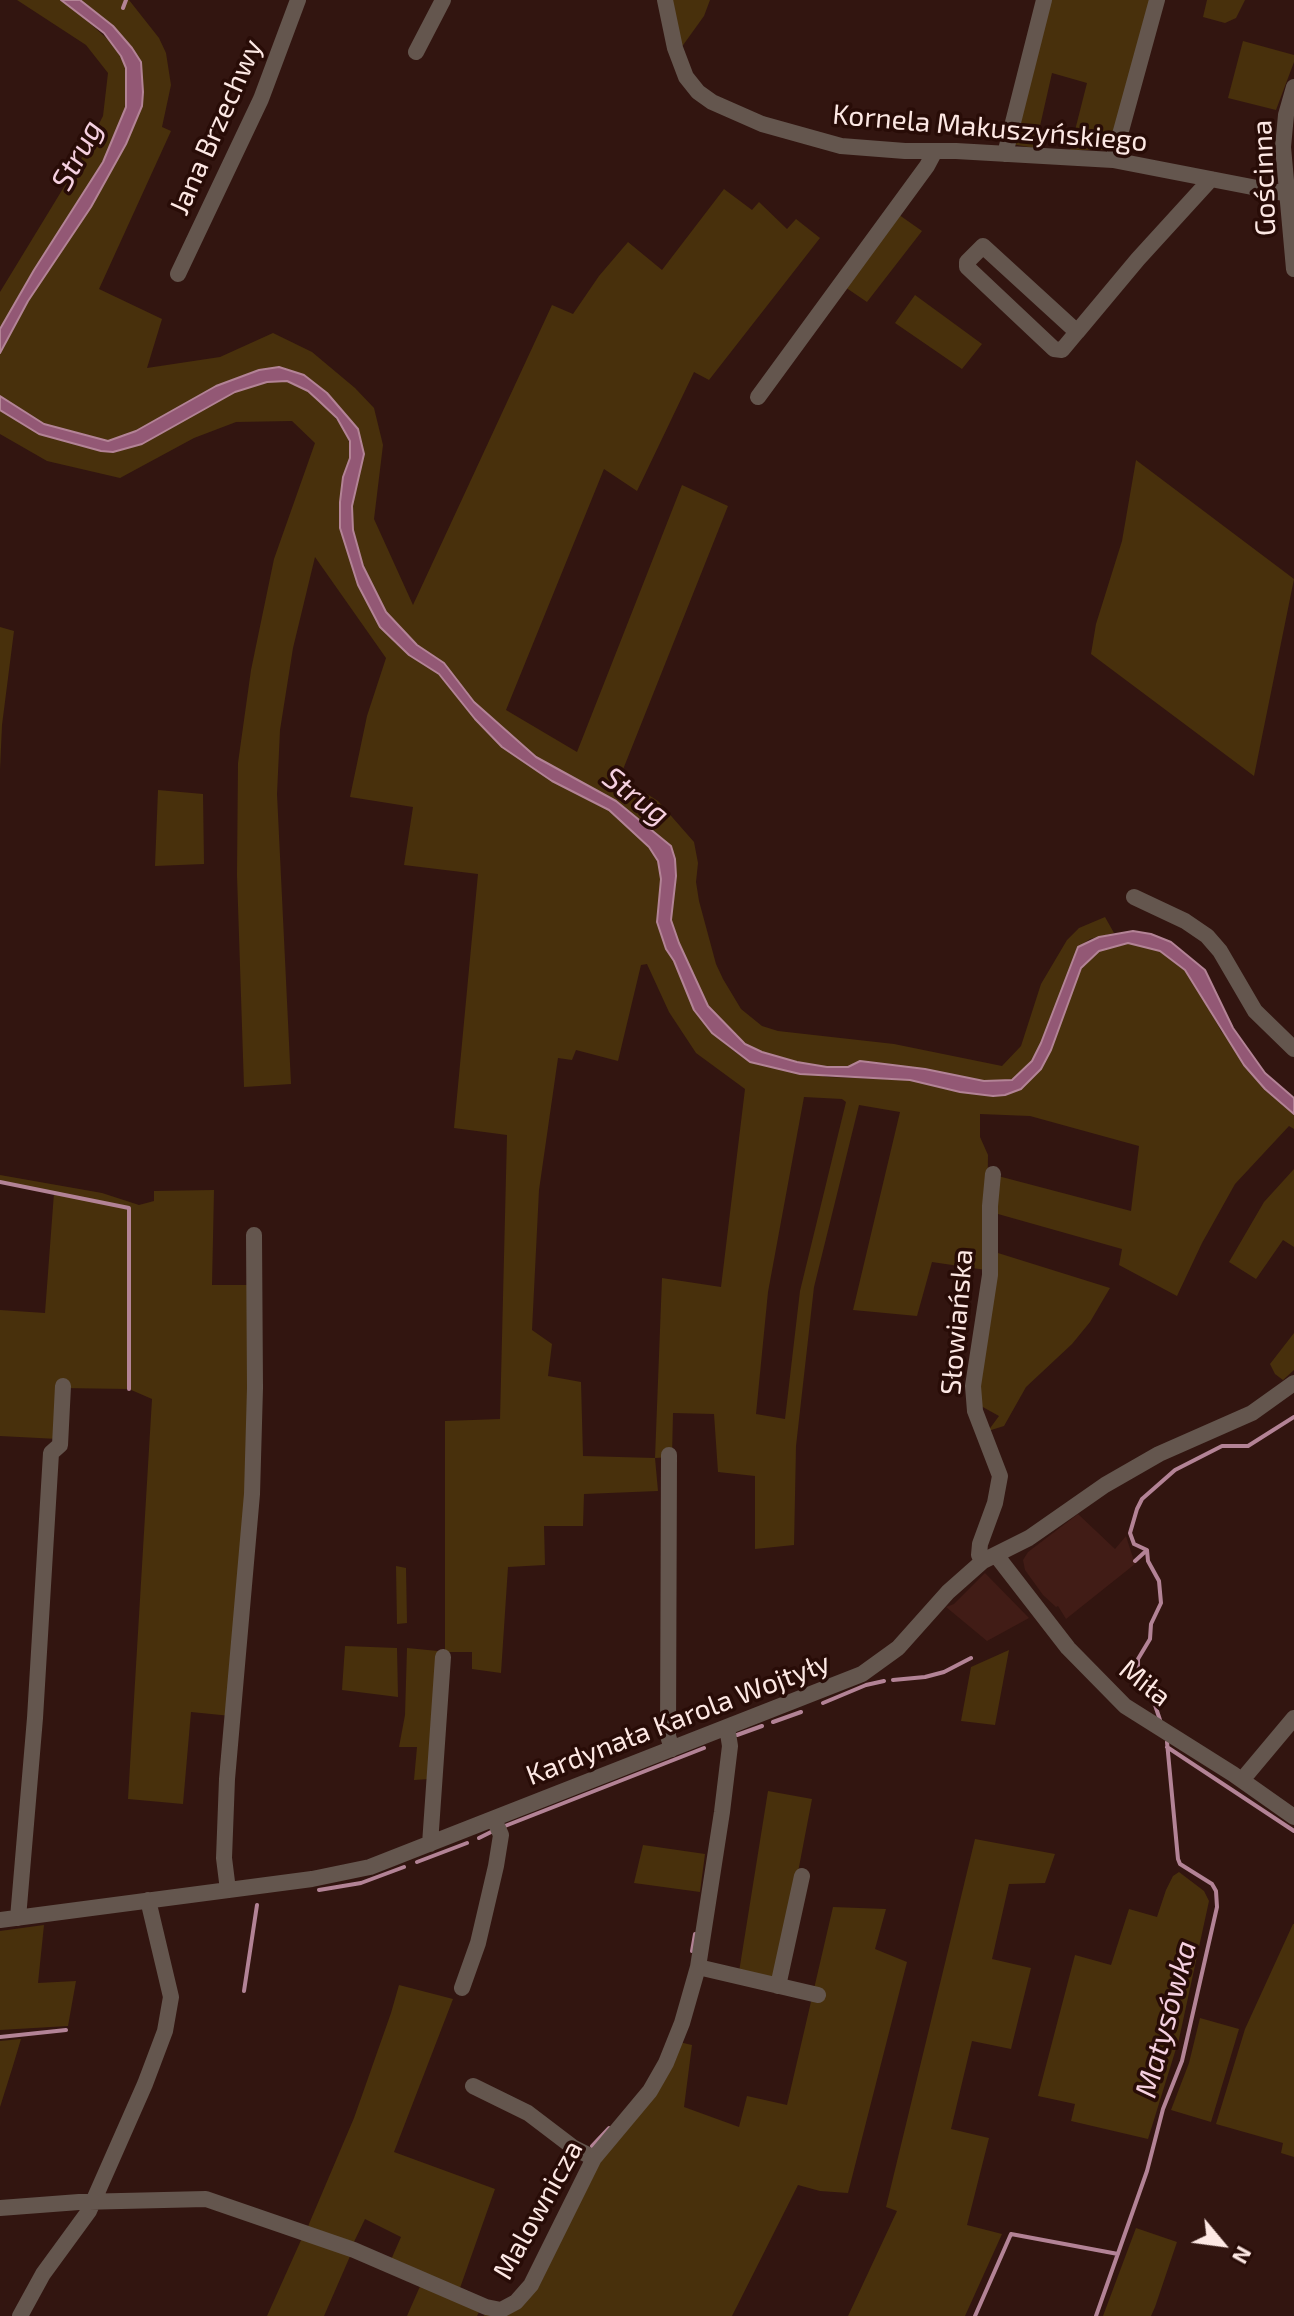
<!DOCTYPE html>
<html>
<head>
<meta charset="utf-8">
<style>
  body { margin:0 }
  #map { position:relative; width:1294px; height:2316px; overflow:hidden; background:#321510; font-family:"Exo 2",sans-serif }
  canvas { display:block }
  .north { position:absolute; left:1182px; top:2204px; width:80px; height:80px; -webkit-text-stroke:6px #280c07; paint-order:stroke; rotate:119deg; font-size:22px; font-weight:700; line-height:32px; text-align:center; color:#fde8e4 }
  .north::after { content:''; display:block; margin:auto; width:28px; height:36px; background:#fde8e4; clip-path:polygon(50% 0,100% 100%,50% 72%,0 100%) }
</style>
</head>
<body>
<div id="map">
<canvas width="1294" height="2316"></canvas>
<div class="north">N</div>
</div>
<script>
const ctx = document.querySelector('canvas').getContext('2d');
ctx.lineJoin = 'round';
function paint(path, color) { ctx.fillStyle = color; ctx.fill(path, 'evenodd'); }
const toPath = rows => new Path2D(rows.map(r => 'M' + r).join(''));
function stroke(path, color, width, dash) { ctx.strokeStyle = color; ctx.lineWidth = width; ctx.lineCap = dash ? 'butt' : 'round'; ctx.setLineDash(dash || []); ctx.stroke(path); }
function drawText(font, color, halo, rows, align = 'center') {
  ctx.font = font + ' "Exo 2",sans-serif'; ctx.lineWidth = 7; ctx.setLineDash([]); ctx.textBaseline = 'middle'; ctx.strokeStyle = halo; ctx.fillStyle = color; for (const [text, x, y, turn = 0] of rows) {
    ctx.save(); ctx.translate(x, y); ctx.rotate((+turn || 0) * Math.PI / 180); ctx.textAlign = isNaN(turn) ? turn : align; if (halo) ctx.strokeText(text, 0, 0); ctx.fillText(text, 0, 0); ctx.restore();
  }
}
paint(toPath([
  [1078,1514,1115,1549,1126,1536,1135,1564,1066,1619,1058,1606,1056,1607,1043,1595,1025,1570,1023,1560,1028,1552],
  [985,1573,1029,1618,987,1641,946,1607,954,1604]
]), '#411c16');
paint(toPath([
  [17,0,61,0,73,8,114,45,126,68,128,86,126,107,103,162,34,270,0,329,0,292,81,159,103,116,108,73,86,45],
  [80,0,129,0,159,38,166,53,171,85,162,127,171,131,99,289,162,319,147,368,220,357,273,333,312,352,355,388,374,408,383,445,374,519,413,605,552,305,573,314,599,276,628,242,662,270,724,189,752,210,759,202,787,229,796,219,820,238,709,380,694,372,637,491,604,469,506,710,577,752,682,485,728,506,620,777,658,801,694,842,698,863,696,882,699,901,716,964,723,979,741,1009,762,1026,778,1031,894,1044,1002,1066,1021,1046,1041,984,1067,940,1079,928,1105,917,1114,933,1090,939,1078,947,1041,1043,1032,1061,1018,1076,1012,1080,984,1081,925,1069,860,1061,848,1067,827,1067,797,1062,762,1052,745,1044,708,1006,679,943,671,920,676,876,675,859,671,846,616,801,536,757,474,702,444,663,417,645,386,612,363,566,353,530,352,506,364,454,327,393,304,375,279,367,241,376,216,386,136,431,108,441,44,424,0,396,0,353,28,301,91,207,126,144,141,106,143,92,141,61,113,26],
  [671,0,710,0,704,16,681,48],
  [1048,0,1152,0,1110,150,1070,150,1087,83,1052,73,1035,148,1011,144],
  [1207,0,1245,0,1236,18,1225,23,1203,17],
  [1243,41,1294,55,1294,62,1276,110,1228,98],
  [895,212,922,231,867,302,842,285],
  [915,295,982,344,962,369,895,323],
  [287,381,308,391,330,411,346,432,351,449,340,502,340,528,358,585,380,627,409,655,439,674,475,719,502,747,552,781,609,810,649,847,658,861,661,879,657,922,666,949,674,961,694,1010,712,1033,735,1052,750,1062,828,1077,910,1080,993,1096,1051,1050,1081,968,1099,951,1128,943,1160,951,1185,970,1194,981,1221,1031,1294,1114,1294,1129,1289,1126,1235,1184,1202,1243,1177,1296,1119,1265,1122,1249,998,1214,998,1176,1131,1211,1139,1146,1030,1116,980,1114,980,1137,988,1155,986,1270,932,1262,917,1316,853,1310,900,1112,859,1105,814,1287,796,1446,794,1545,755,1549,755,1476,718,1472,714,1414,673,1413,672,1457,655,1458,658,1491,584,1494,583,1526,544,1526,545,1565,508,1567,501,1673,472,1669,472,1652,445,1652,445,1421,500,1419,507,1135,454,1128,478,874,404,865,413,807,350,797,367,716,386,658,315,557,293,648,280,730,277,794,291,1084,244,1087,237,875,238,763,251,670,274,559,315,443,292,421,236,422,194,438,120,478,47,461,0,434,0,410,40,434,101,451,113,452,142,444,235,392,267,382],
  [647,964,669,1012,696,1053,745,1089,721,1287,662,1278,655,1458,583,1456,581,1382,548,1376,552,1344,532,1330,539,1190,558,1058,572,1060,576,1050,618,1061,641,965],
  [804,1097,842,1099,846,1102,800,1291,785,1419,756,1414,768,1292],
  [1136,460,1294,579,1254,776,1091,654,1096,624,1122,541],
  [0,627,14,631,2,725,0,770],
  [158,790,203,794,204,864,155,866],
  [1294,1169,1294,1247,1283,1240,1256,1279,1229,1262,1264,1202],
  [0,1175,102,1193,139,1205,154,1201,154,1191,214,1190,212,1285,251,1285,251,1443,231,1716,191,1712,183,1804,128,1799,152,1399,129,1389,61,1388,58,1439,0,1436,0,1310,45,1313,54,1193,0,1183],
  [998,1253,1110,1288,1090,1322,1072,1344,1026,1387,1004,1426,988,1431,999,1416,981,1406,978,1387],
  [1294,1333,1294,1370,1283,1380,1275,1374,1270,1364],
  [396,1566,406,1568,407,1623,397,1624],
  [345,1646,397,1648,398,1697,342,1690],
  [407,1648,438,1651,429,1779,414,1780,417,1747,399,1747,405,1715],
  [1009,1650,995,1725,961,1721,971,1667],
  [768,1791,812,1799,790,1914,774,1981,739,1972],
  [975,1839,1055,1854,1045,1883,1009,1884,992,1959,1031,1968,1011,2049,972,2041,951,2129,989,2138,967,2225,1002,2234,965,2316,848,2316,897,2211,886,2207],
  [643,1845,705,1854,700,1892,634,1883],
  [1179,1872,1204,1891,1209,1901,1179,2039,1148,2139,1071,2121,1075,2104,1038,2096,1075,1955,1111,1965,1129,1909,1157,1917,1166,1890,1173,1876],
  [833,1907,886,1909,875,1949,907,1962,848,2193,820,2191,798,2185,732,2316,484,2316,486,2311,515,2309,595,2163,679,2042,692,2045,684,2107,739,2127,747,2096,787,2105],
  [1293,1924,1294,1924,1294,2157,1281,2153,1283,2143,1216,2124,1245,2029],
  [44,1925,38,1983,76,1981,68,2026,0,2030,0,1931],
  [399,1985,453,1999,394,2152,495,2189,460,2288,390,2262,401,2237,365,2219,352,2246,306,2231,354,2118,391,2013],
  [1200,2018,1239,2029,1211,2122,1171,2110,1189,2063],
  [21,2039,12,2069,0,2107,0,2041],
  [1136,2228,1177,2242,1155,2307,1151,2316,1103,2316],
  [302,2238,351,2254,324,2316,267,2316],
  [421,2284,481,2308,477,2316,407,2316]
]), '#48300c');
const water = toPath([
  [61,0,80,0,113,26,132,48,141,62,143,92,142,106,126,144,91,207,28,301,0,353,0,329,34,270,103,162,126,107,126,68,121,56,104,33,61,0],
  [279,367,304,375,327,393,358,429,364,454,352,506,353,530,363,566,386,612,417,645,444,663,474,702,536,757,616,801,671,846,675,859,676,876,671,920,679,943,708,1006,745,1044,762,1052,797,1062,827,1067,848,1067,860,1061,925,1069,984,1081,1012,1080,1032,1061,1041,1043,1078,947,1099,937,1133,931,1151,934,1171,942,1205,970,1233,1028,1265,1073,1294,1098,1294,1114,1265,1089,1244,1065,1185,970,1160,951,1128,943,1099,951,1081,968,1051,1050,1041,1069,1021,1089,1005,1095,993,1096,960,1092,910,1080,800,1074,750,1062,712,1033,694,1010,674,961,666,949,657,922,661,879,658,861,649,847,609,810,552,781,502,747,475,719,439,674,409,655,380,627,358,585,340,528,340,502,343,477,350,458,350,441,337,418,319,401,308,391,287,381,267,382,235,392,142,444,113,452,101,451,39,434,0,410,0,396,44,424,108,441,136,431,216,386,259,370,279,367]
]);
paint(water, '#935875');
stroke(water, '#b38396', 2);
stroke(toPath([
  [123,8,126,0],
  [0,1182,129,1208,129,1389],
  [1135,1561,1147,1550],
  [893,1680,925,1677,944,1672,971,1658],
  [823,1703,866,1685,884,1681],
  [1160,1720,1155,1705,1134,1679,1138,1672,1138,1659,1150,1639,1151,1624,1161,1603,1159,1581,1148,1561,1147,1550,1134,1544,1130,1533,1137,1509,1142,1499,1175,1470,1222,1446,1248,1446,1294,1417],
  [773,1722,801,1712],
  [737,1735,762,1726],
  [1167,1747,1294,1831],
  [505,1826,704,1748],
  [479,1838,493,1831],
  [417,1862,467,1843],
  [319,1890,361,1883,404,1867],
  [692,1951,695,1934],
  [244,1991,257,1905],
  [0,2037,66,2030],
  [592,2146,609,2128],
  [975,2316,1011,2234,1118,2254],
  [1096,2316,1147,2171,1163,2109,1182,2061,1217,1907,1216,1891,1212,1884,1180,1864,1178,1859,1167,1742]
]), '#b38396', 4);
stroke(toPath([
  [665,0,675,48,686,77,698,92,712,102,762,124,841,146,905,151,956,151,1113,160,1288,194],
  [416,52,443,0],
  [1294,87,1286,115,1283,147,1294,269],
  [1005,154,1044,0],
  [1113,160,1157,0],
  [178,274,261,99,298,0],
  [1077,332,1062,350,1054,349,967,267,967,262,983,246,1077,332,1138,259,1211,179],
  [758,397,927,166,935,151],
  [1134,897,1185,921,1207,936,1220,951,1255,1011,1294,1049],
  [669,1455,668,1736,672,1749],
  [996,1555,1068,1648,1125,1706,1233,1774,1294,1817],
  [983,1561,979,1555,980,1544,995,1503,1000,1476,975,1411,973,1386,990,1275,990,1206,993,1174],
  [1242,1780,1294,1718],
  [430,1844,443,1657],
  [228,1890,224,1858,227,1779,252,1494,255,1388,254,1235],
  [18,1918,35,1718,51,1453,60,1445,63,1386],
  [0,1920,312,1879,370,1867,862,1674,898,1648,948,1592,983,1561,1029,1538,1105,1485,1159,1454,1252,1413,1294,1383],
  [698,1967,818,1995],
  [778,1986,802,1876],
  [462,1988,478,1943,496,1866,501,1835,494,1819],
  [473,2086,528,2113,574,2148,594,2158],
  [0,2208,79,2202,206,2199,354,2250,486,2307,501,2310,516,2302,531,2285,594,2158,650,2091,666,2063,682,2023,698,1967,722,1812,730,1746,727,1727],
  [20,2316,43,2274,89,2211,145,2084,165,2031,171,1997,148,1900]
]), '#64564e', 16);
drawText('28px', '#fde8e4', '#280c07', [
  ["Jana Brzechwy",216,127,-66],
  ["Kornela Makuszyńskiego",990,128,5],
  ["Gościnna",1264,178,-92],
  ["Słowiańska",957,1322,-85],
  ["Miła",1145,1683,38],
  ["Kardynała Karola Wojtyły",678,1719,-21],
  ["Malownicza",538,2210,-61]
]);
drawText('italic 30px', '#f5d0e0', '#280c07', [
  ["Strug",77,155,-62],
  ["Strug",636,796,37],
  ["Matysówka",1166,2019,-75]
]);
</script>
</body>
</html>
